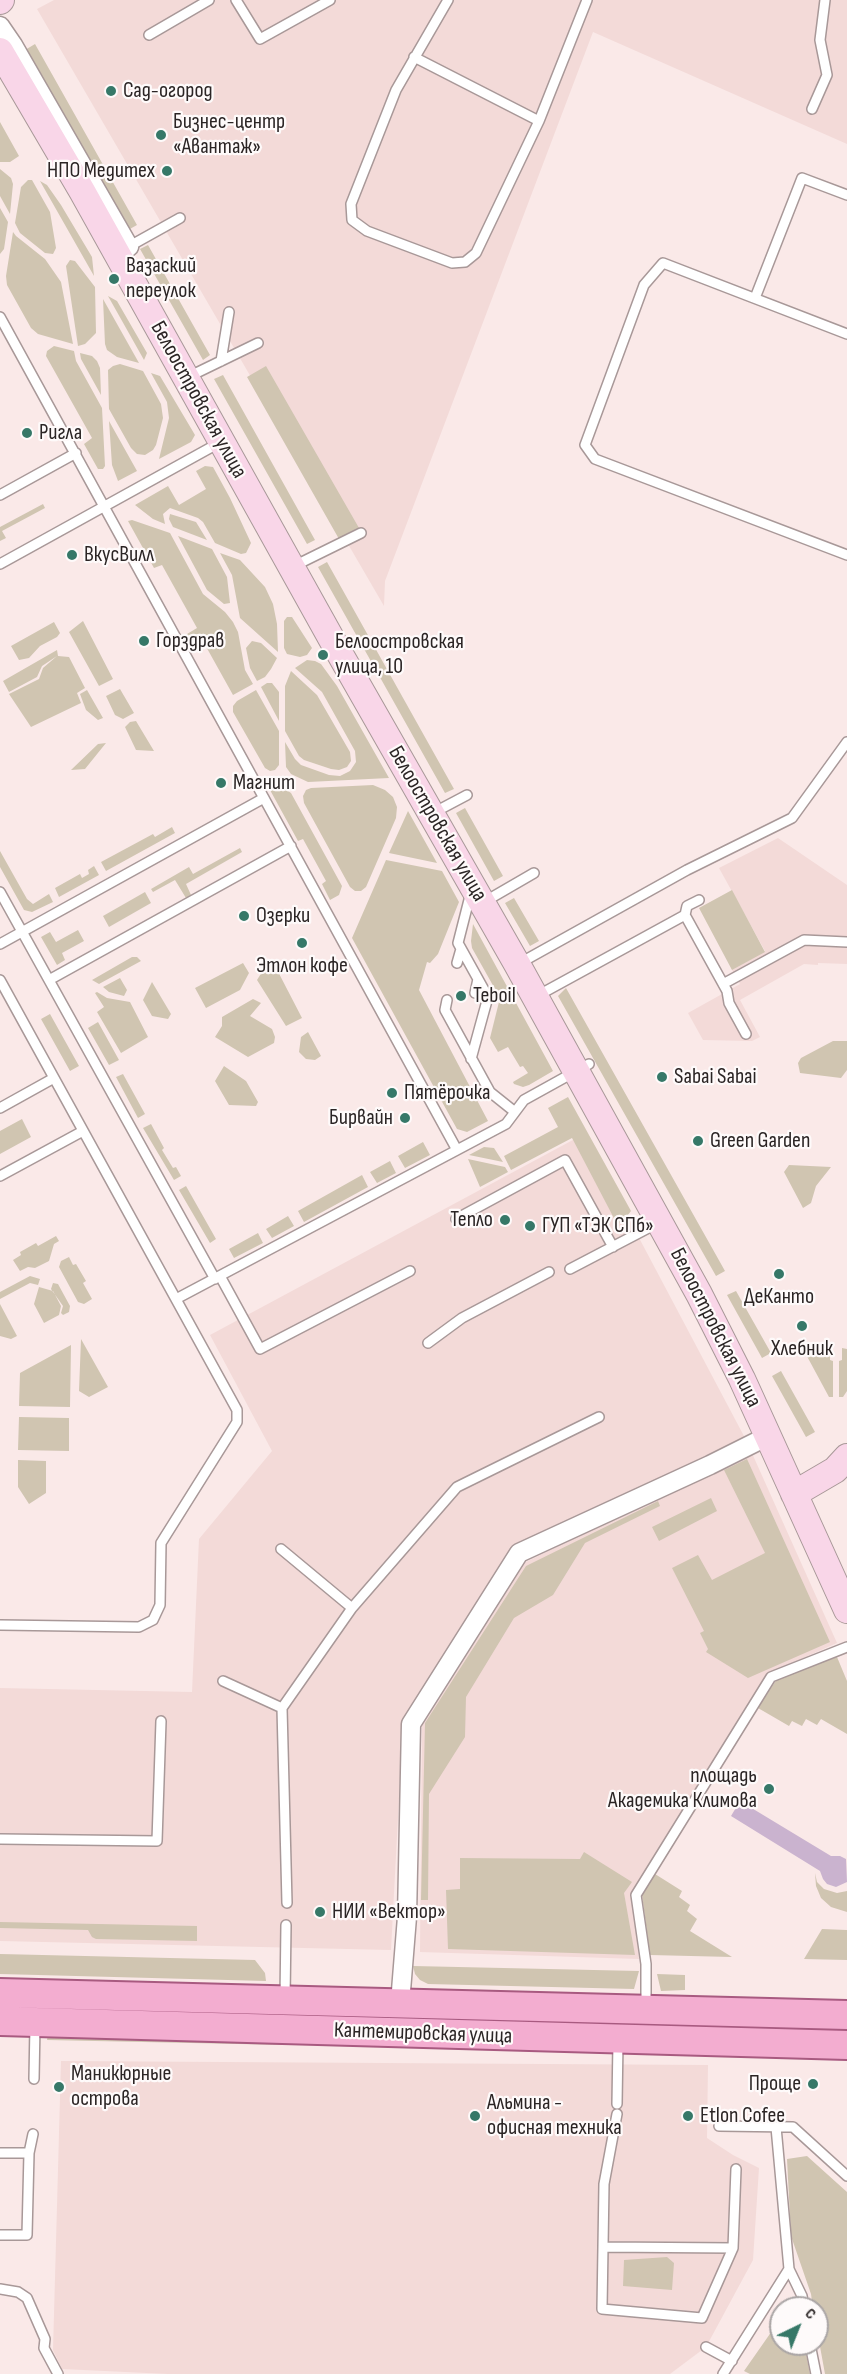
<!DOCTYPE html>
<html>
<head>
<meta charset="utf-8">
<style>
  body { margin:0 }
  #map { position:relative; width:847px; height:2374px; overflow:hidden; background:#fae9e8; font-family:"Sofia Sans Condensed",sans-serif }
  canvas { display:block }
  .north { position:absolute; left:769px; top:2296px; width:60px; height:60px; box-sizing:border-box; background:#fefafa; border:2px solid #aaa5a5; border-radius:50%; rotate:43deg; font-size:16px; font-weight:700; line-height:24px; text-align:center; color:#2b2525 }
  .north::after { content:''; display:block; margin:auto; width:21px; height:27px; background:#367868; clip-path:polygon(50% 0,100% 100%,50% 72%,0 100%) }
</style>
</head>
<body>
<div id="map">
<canvas width="847" height="2374"></canvas>
<div class="north">С</div>
</div>
<script>
const ctx = document.querySelector('canvas').getContext('2d');
ctx.lineJoin = 'round';
function paint(path, color) { ctx.fillStyle = color; ctx.fill(path, 'evenodd'); }
const toPath = rows => new Path2D(rows.map(r => 'M' + r).join(''));
function stroke(path, color, width, dash) { ctx.strokeStyle = color; ctx.lineWidth = width; ctx.lineCap = dash ? 'butt' : 'round'; ctx.setLineDash(dash || []); ctx.stroke(path); }
function drawText(font, color, halo, rows, align = 'center') {
  ctx.font = font + ' "Sofia Sans Condensed",sans-serif'; ctx.lineWidth = 4.5; ctx.setLineDash([]); ctx.textBaseline = 'middle'; ctx.strokeStyle = halo; ctx.fillStyle = color; for (const [text, x, y, turn = 0] of rows) {
    ctx.save(); ctx.translate(x, y); ctx.rotate((+turn || 0) * Math.PI / 180); ctx.textAlign = isNaN(turn) ? turn : align; if (halo) ctx.strokeText(text, 0, 0); ctx.fillText(text, 0, 0); ctx.restore();
  }
}
paint(toPath([
  [54,0,847,0,847,144,593,32,385,581,384,606,37,9],
  [778,838,847,885,847,964,818,963,818,965,804,964,740,1000,760,1037,752,1041,703,1040,688,1013,740,984,732,970,765,951,719,868],
  [584,1134,745,1438,513,1546,403,1722,391,1950,0,1941,0,1688,192,1692,199,1539,272,1451,210,1335],
  [751,1451,837,1643,769,1673,632,1895,639,1959,420,1952,422,1722,524,1563],
  [61,2061,708,2065,707,2138,733,2155,759,2168,753,2260,706,2347,670,2374,168,2374,62,2369,53,2350]
]), '#f3dad8');
paint(toPath([
  [35,44,137,225,128,230,25,50],
  [0,122,19,156,10,162,0,162],
  [0,169,11,178,13,184,10,214,0,196],
  [28,180,32,180,50,212,56,248,53,254,45,253,20,233,15,223,21,187],
  [40,181,47,185,61,205,92,257,94,276],
  [0,208,8,222,4,249,0,254],
  [13,232,16,236,45,259,61,282,73,344,38,334,31,328,7,285,6,276],
  [148,245,210,355,203,360,140,249],
  [70,260,75,261,95,287,96,333,85,344,78,346,66,266],
  [108,296,117,301,147,353,144,360],
  [103,299,139,363,117,357,107,350,105,344],
  [54,346,74,351,76,361,102,408,105,466,103,469,98,469,84,444,92,438,46,356,47,351],
  [80,353,92,356,97,361,100,368,101,395,81,359],
  [120,364,143,371,161,404,163,418,156,445,153,450,145,455,137,454,131,448,109,409,108,370,113,366],
  [266,366,359,528,339,539,247,377],
  [151,373,160,376,195,435,191,442,159,459,169,418,167,402],
  [223,375,315,540,307,544,214,379],
  [109,421,137,471,118,481,112,465],
  [205,466,213,467,230,498,251,543,246,553,241,554,215,543,203,522,198,518,170,508,163,514,165,524,153,519,135,505,168,486,179,505,206,489,196,471],
  [43,504,45,508,2,531,6,538,0,541,0,527],
  [170,514,196,522,207,540,173,527,169,519],
  [132,520,170,533,203,594,225,612,233,622,238,632,245,670,253,684,233,695,199,634,186,638,187,634,197,628,162,565,154,568,128,521],
  [178,536,212,549,227,577,230,603,224,604,207,590],
  [220,553,240,560,265,587,273,604,277,624,278,652,240,618,232,575],
  [327,562,454,789,445,793,318,567],
  [287,617,292,617,312,648,307,655,300,657,287,654,284,648,284,621],
  [83,621,113,679,99,686,69,632],
  [54,622,60,633,57,637,40,646,29,658,19,660,11,646],
  [252,641,261,643,277,658,271,669,265,677,257,681,250,668,246,648],
  [57,650,58,656,69,657,85,688,77,693,81,703,31,727,9,694,39,679,43,668,57,656,42,666,37,677,9,692,3,681],
  [307,660,315,661,321,664,337,686,389,778,308,782,291,774,286,767,285,742,295,759,301,765,329,775,340,776,350,771,356,762,355,751,322,692,295,668],
  [291,671,317,695,350,752,351,761,347,767,339,770,331,769,304,760,299,756,285,731,285,686],
  [267,683,272,683,279,692,279,721,261,687],
  [120,689,134,713,123,719,115,715,106,696],
  [87,690,103,718,98,720,86,710,80,694],
  [256,690,279,731,279,765,275,770,270,771,265,768,233,712,233,706,237,701],
  [136,721,154,751,136,750,125,727,130,722],
  [106,743,85,769,71,770,98,744],
  [373,785,385,790,393,797,397,807,396,818,366,887,361,891,355,891,350,887,304,803,303,796,306,790,311,788],
  [285,789,291,793,342,886,339,895,330,900,322,884,326,881,303,839,298,841,270,790],
  [465,808,503,876,494,881,456,813],
  [408,811,437,863,389,853],
  [172,827,175,833,106,871,101,862,153,834,155,837],
  [240,848,242,852,186,884,191,895,186,898,175,880,153,892,151,889,189,867,193,874],
  [0,851,27,899,33,904,49,894,53,902,32,912,24,910,0,867],
  [386,860,442,871,459,902,438,954,430,963,427,962,419,990,488,1121,467,1132,457,1129,352,938],
  [94,866,99,875,59,897,55,888,80,874,82,878,89,874,88,870],
  [732,890,765,952,732,970,699,908],
  [145,892,151,903,109,927,103,916],
  [514,898,539,941,530,946,505,903],
  [473,924,553,1071,529,1085,523,1087,514,1084,513,1082,528,1073,523,1066,520,1067,508,1047,498,1052,490,1038,500,998,472,948,471,941],
  [78,930,84,941,62,953,65,960,57,965,41,937,50,932,56,942],
  [132,957,137,957,141,961,99,984,92,980],
  [273,962,302,1018,286,1026,257,980,267,964],
  [243,963,249,973,240,990,206,1008,195,988],
  [120,978,127,990,124,996,109,992,103,987],
  [152,982,171,1014,168,1019,152,1016,143,1000],
  [566,988,725,1271,716,1276,558,996],
  [97,992,107,998,130,1002,148,1037,121,1053,97,1012,104,1007,95,993],
  [253,999,261,1003,250,1016,272,1029,275,1037,274,1043,248,1057,215,1037,222,1026,222,1017],
  [50,1014,79,1066,70,1071,41,1019],
  [98,1022,119,1060,109,1065,88,1028],
  [308,1032,321,1056,315,1060,306,1059,299,1052,301,1037],
  [833,1041,847,1041,847,1070,841,1078,800,1073,798,1063,801,1058],
  [224,1066,246,1081,258,1102,256,1106,229,1105,215,1081],
  [123,1074,145,1114,138,1118,116,1077],
  [568,1097,631,1211,624,1220,617,1224,572,1138,511,1170,504,1156,558,1127,548,1108],
  [22,1119,31,1137,0,1154,0,1131],
  [151,1124,164,1148,162,1150,173,1168,176,1167,181,1176,174,1180,143,1128],
  [423,1142,430,1155,405,1168,398,1156],
  [484,1147,494,1148,503,1162,469,1155],
  [468,1159,505,1167,508,1172,480,1187],
  [390,1161,396,1173,377,1183,370,1172],
  [789,1165,831,1167,816,1186,811,1203,803,1208,784,1172],
  [362,1175,368,1187,304,1222,298,1211],
  [186,1186,216,1239,210,1243,179,1190],
  [288,1216,294,1226,272,1238,266,1229],
  [258,1233,263,1243,234,1258,229,1249],
  [56,1236,59,1241,54,1244,49,1261,35,1268,28,1267,20,1271,13,1260,21,1255,20,1252,36,1243,38,1246],
  [69,1257,73,1265,76,1264,86,1281,83,1283,92,1299,84,1304,78,1302,59,1267,61,1261],
  [30,1276,40,1279,38,1285,30,1283,0,1299,0,1292],
  [53,1283,58,1284,70,1306,69,1312,63,1315,61,1313,63,1306,51,1289],
  [39,1287,53,1291,61,1306,59,1315,44,1323,34,1304],
  [736,1291,771,1353,762,1358,727,1295],
  [0,1304,17,1336,11,1339,0,1336],
  [81,1339,108,1387,89,1397,79,1391],
  [71,1345,70,1407,19,1406,20,1373],
  [802,1347,830,1348,830,1360,833,1361,833,1397,829,1397],
  [842,1348,847,1349,847,1391,843,1397,839,1397,839,1361,842,1360],
  [781,1371,815,1432,806,1437,772,1376],
  [19,1417,69,1418,69,1451,18,1450],
  [747,1459,830,1642,748,1678,706,1652,708,1649,700,1633,704,1631,672,1568,698,1555,712,1580,765,1553,724,1470],
  [18,1460,46,1461,46,1493,29,1504,18,1487],
  [711,1498,717,1511,659,1541,652,1527],
  [658,1501,660,1506,585,1543,553,1595,514,1618,466,1697,465,1737,429,1794,428,1900,421,1900,425,1723,526,1566],
  [837,1657,847,1681,847,1734,821,1719,817,1725,806,1719,802,1726,792,1721,789,1726,758,1708,777,1679],
  [584,1852,632,1882,624,1893,635,1955,448,1949,446,1890,460,1889,460,1858,580,1859],
  [815,1873,817,1882,824,1889,837,1893,847,1891,847,1912,831,1907,821,1898,816,1886],
  [655,1874,682,1891,679,1897,690,1905,687,1911,697,1919,690,1931,732,1957,650,1955,642,1895],
  [0,1922,197,1926,197,1941,96,1939,92,1937,88,1930,0,1928],
  [822,1929,847,1930,847,1960,804,1959],
  [0,1954,255,1960,265,1973,266,1981,0,1974],
  [413,1966,639,1971,634,1989,428,1984,420,1980,415,1974],
  [657,1974,685,1975,685,1990,661,1991],
  [48,2033,286,2037,286,2045,47,2040],
  [807,2156,847,2192,847,2374,825,2374,817,2330,817,2308,813,2308,811,2294,791,2236,787,2159],
  [667,2257,674,2263,672,2290,623,2286,624,2260],
  [781,2318,781,2344,804,2344,810,2374,750,2374,744,2371]
]), '#d0c5b1');
paint(toPath([
  [740,1801,831,1856,840,1856,846,1859,847,1882,836,1887,827,1884,823,1879,820,1871,731,1816]
]), '#cab3cf');
const lane = toPath([
  [236,0,260,39,330,0],
  [448,0,396,90,351,204,352,220,367,231,452,263,465,262,476,253,539,121,587,0],
  [149,35,209,0],
  [414,57,539,121],
  [812,109,827,75,820,40,825,0],
  [128,247,180,218],
  [755,298,802,178,847,195],
  [0,317,457,1150],
  [847,334,663,263,644,285,585,445,595,459,847,555],
  [221,361,229,312],
  [188,377,258,343],
  [0,495,76,453],
  [0,564,219,443],
  [294,566,361,533],
  [433,813,467,795],
  [0,892,215,1279],
  [471,892,458,943,478,979,475,993],
  [699,900,687,906,685,915,727,991,729,1003,746,1034],
  [484,902,534,873],
  [0,944,264,798],
  [457,963,461,949],
  [520,963,687,870,792,818,847,742],
  [0,980,237,1410,237,1422,161,1543,160,1605,153,1620,139,1627,0,1625],
  [49,980,291,846],
  [723,984,804,940,847,942],
  [537,996,685,915],
  [447,1000,445,1010,490,1092,515,1112],
  [471,1059,488,997,478,979],
  [0,1108,54,1078],
  [0,1176,83,1131],
  [456,1219,565,1160,613,1247],
  [570,1269,658,1223],
  [220,1276,260,1349,410,1271],
  [176,1299,506,1124,524,1100,589,1064],
  [428,1343,462,1318,549,1272],
  [281,1549,352,1608],
  [223,1681,282,1708],
  [0,1839,157,1841,161,1721],
  [287,1903,282,1708,352,1608,457,1487,599,1417],
  [285,1998,286,1925],
  [646,2007,646,1964,636,1895,771,1677,847,1647],
  [34,2079,35,2025],
  [617,2104,618,2042],
  [617,2114,604,2184,602,2309,702,2318,733,2248,736,2169],
  [719,2126,793,2127,847,2176],
  [0,2153,29,2153],
  [0,2235,27,2235,29,2153,33,2134],
  [603,2247,733,2248],
  [789,2269,802,2296,804,2308],
  [0,2289,18,2292,27,2298,45,2339,44,2348,58,2374],
  [810,2344,816,2374],
  [706,2347,732,2361],
  [723,2374,789,2269,776,2127]
]);
const street = toPath([
  [0,26,13,45,129,247],
  [400,2003,407,1917,411,1724,519,1553,710,1465,768,1436]
]);
const secondary = toPath([
  [0,1,1,0],
  [0,51,82,191,336,647,517,964,699,1294,742,1379,847,1610],
  [794,1494,835,1470,847,1457]
]);
const primary = toPath([
  [0,1993,847,2015],
  [0,2021,847,2045]
]);
stroke(lane, '#a89898', 12);
stroke(street, '#a89898', 21);
stroke(secondary, '#a89898', 28);
stroke(primary, '#a85a80', 32);
stroke(lane, '#fff', 9);
stroke(street, '#fff', 18);
stroke(secondary, '#f9d6e8', 26);
stroke(primary, '#f3add0', 28);
for (const [x, y, r, color] of [
  [111,91,6,"#367868"],
  [161,135,6,"#367868"],
  [167,171,6,"#367868"],
  [114,279,6,"#367868"],
  [27,433,6,"#367868"],
  [72,555,6,"#367868"],
  [144,641,6,"#367868"],
  [323,655,6,"#367868"],
  [221,783,6,"#367868"],
  [244,916,6,"#367868"],
  [302,943,6,"#367868"],
  [461,996,6,"#367868"],
  [662,1077,6,"#367868"],
  [392,1093,6,"#367868"],
  [405,1118,6,"#367868"],
  [698,1141,6,"#367868"],
  [505,1220,6,"#367868"],
  [530,1226,6,"#367868"],
  [779,1274,6,"#367868"],
  [802,1326,6,"#367868"],
  [769,1789,6,"#367868"],
  [320,1912,6,"#367868"],
  [813,2084,6,"#367868"],
  [59,2087,6,"#367868"],
  [475,2116,6,"#367868"],
  [688,2116,6,"#367868"]
]) { const dot = new Path2D(); dot.arc(x, y, r, 0, 2 * Math.PI); ctx.fillStyle = color; ctx.fill(dot); stroke(dot, '#fefafa', 2); }
drawText('22px', '#2b2525', '#fefafa', [
  ["Сад-огород",123,91],
  ["Бизнес-центр",173,122],
  ["«Авантаж»",173,147],
  ["НПО Медитех",155,171,"right"],
  ["Вазаский",126,266],
  ["переулок",126,291],
  ["Ригла",39,433],
  ["ВкусВилл",84,555],
  ["Горздрав",156,641],
  ["Белоостровская",335,642],
  ["улица, 10",335,667],
  ["Магнит",233,783],
  ["Озерки",256,916],
  ["Этлон кофе",302,966,"center"],
  ["Teboil",473,996],
  ["Sabai Sabai",674,1077],
  ["Пятёрочка",404,1093],
  ["Бирвайн",393,1118,"right"],
  ["Green Garden",710,1141],
  ["Тепло",493,1220,"right"],
  ["ГУП «ТЭК СПб»",542,1226],
  ["ДеКанто",779,1297,"center"],
  ["Хлебник",802,1349,"center"],
  ["площадь",757,1776,"right"],
  ["Академика Климова",757,1801,"right"],
  ["НИИ «Вектор»",332,1912],
  ["Маникюрные",71,2074],
  ["острова",71,2099],
  ["Проще",801,2084,"right"],
  ["Альмина -",487,2103],
  ["офисная техника",487,2128],
  ["Etlon Cofee",700,2116]
], 'left');
drawText('22px', '#2b2525', '#fefafa', [
  ["Белоостровская улица",198,400,61],
  ["Белоостровская улица",437,824,60],
  ["Белоостровская улица",715,1328,63],
  ["Кантемировская улица",423,2034,2]
]);
</script>
</body>
</html>
